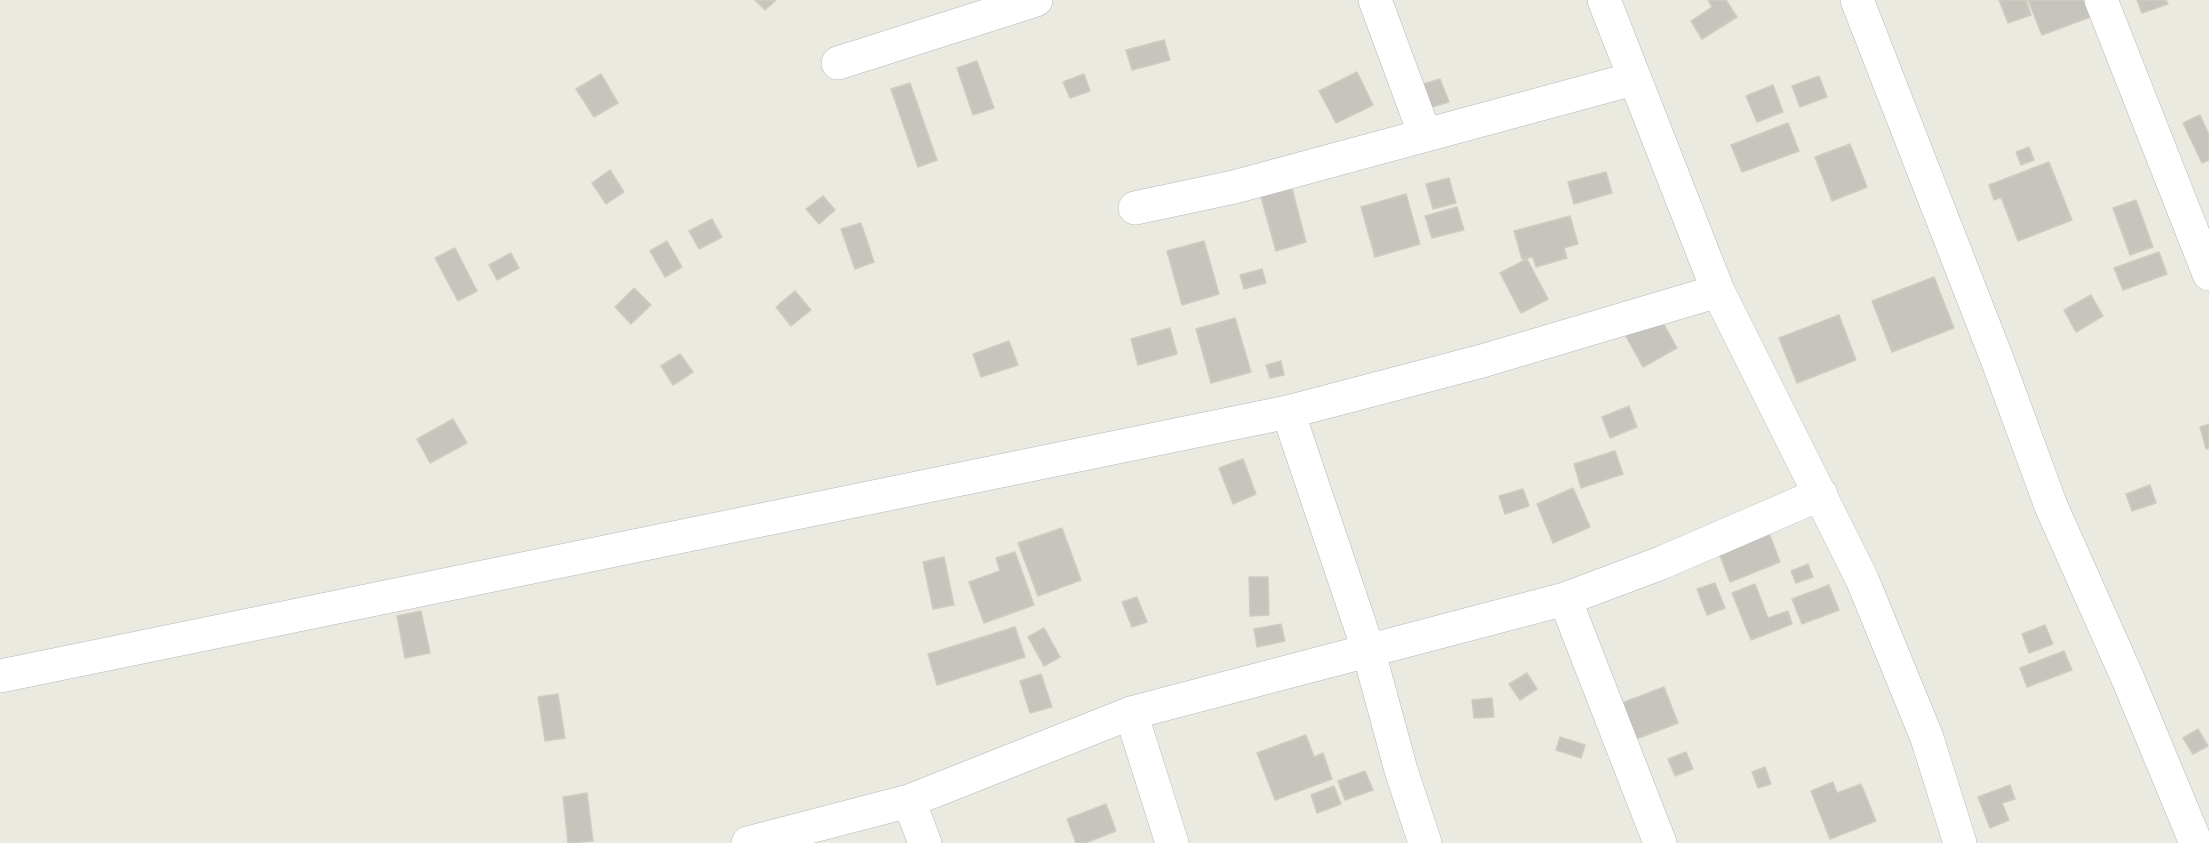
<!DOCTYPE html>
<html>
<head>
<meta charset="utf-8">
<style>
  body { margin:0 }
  canvas { display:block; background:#ebeae1 }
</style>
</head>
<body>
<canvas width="2209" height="843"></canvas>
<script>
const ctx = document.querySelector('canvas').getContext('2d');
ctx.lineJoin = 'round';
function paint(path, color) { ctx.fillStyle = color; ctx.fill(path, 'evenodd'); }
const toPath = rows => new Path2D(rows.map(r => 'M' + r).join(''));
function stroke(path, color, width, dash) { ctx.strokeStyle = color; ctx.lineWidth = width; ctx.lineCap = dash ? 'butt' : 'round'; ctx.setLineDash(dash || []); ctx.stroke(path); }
const building = toPath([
  [755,0,776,0,765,10,755,0],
  [1708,0,1726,0,1737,17,1702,39,1691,21,1712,7,1708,0],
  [1999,0,2026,0,2031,15,2008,23,1999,0],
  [2028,0,2095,0,2101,13,2042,35,2028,0],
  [2137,0,2166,0,2168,4,2142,13,2137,0],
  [1164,40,1170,60,1132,70,1126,50,1164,40],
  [977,61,994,108,973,115,957,68,977,61],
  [1357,72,1373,105,1336,123,1319,91,1357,72],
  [601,74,618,103,594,117,576,89,601,74],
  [1084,74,1090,91,1070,98,1063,82,1084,74],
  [1819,76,1827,97,1800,107,1792,86,1819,76],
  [1440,79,1449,102,1432,107,1423,84,1440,79],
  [910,83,937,160,918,167,891,89,910,83],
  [1773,85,1783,112,1757,122,1746,96,1773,85],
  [2200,115,2209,135,2209,160,2202,163,2183,123,2200,115],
  [1788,123,1799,151,1742,172,1731,145,1788,123],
  [1850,144,1867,187,1832,201,1815,157,1850,144],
  [2029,147,2034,160,2021,165,2016,152,2029,147],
  [2049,162,2072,220,2018,241,2001,197,1994,200,1989,185,2049,162],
  [610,170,624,192,606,204,592,183,610,170],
  [1606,172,1612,193,1574,204,1568,182,1606,172],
  [1449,178,1456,203,1433,209,1426,184,1449,178],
  [1292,189,1306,242,1276,251,1261,197,1292,189],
  [1406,194,1420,244,1375,257,1361,207,1406,194],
  [823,196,835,210,819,224,806,209,823,196],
  [2136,200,2153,247,2130,255,2113,208,2136,200],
  [1457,207,1464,230,1432,238,1425,216,1457,207],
  [1570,216,1578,244,1564,248,1567,258,1536,267,1533,257,1522,259,1514,231,1570,216],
  [712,219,722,237,699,249,689,231,712,219],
  [861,223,874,262,855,269,841,229,861,223],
  [667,241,682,267,665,277,650,251,667,241],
  [1204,241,1219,294,1182,305,1167,251,1204,241],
  [455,248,477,291,458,301,435,258,455,248],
  [2159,252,2167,274,2123,290,2114,268,2159,252],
  [511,253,519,268,497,280,489,265,511,253],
  [1527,259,1548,299,1521,313,1500,273,1527,259],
  [1262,269,1266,283,1244,289,1240,275,1262,269],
  [1934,277,1954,328,1892,352,1872,301,1934,277],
  [634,288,651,305,631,324,615,307,634,288],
  [795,291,811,310,791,326,776,307,795,291],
  [2091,295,2103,316,2076,332,2064,310,2091,295],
  [1657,312,1677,348,1643,367,1623,331,1657,312],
  [1839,315,1856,360,1797,383,1779,338,1839,315],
  [1235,318,1251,372,1211,383,1196,329,1235,318],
  [1170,328,1177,354,1138,365,1131,339,1170,328],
  [1009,341,1018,365,981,377,973,354,1009,341],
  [680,354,693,372,673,385,661,366,680,354],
  [1281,361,1284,375,1270,378,1266,365,1281,361],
  [1629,406,1637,427,1610,438,1602,417,1629,406],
  [453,419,467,443,430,463,417,439,453,419],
  [2209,424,2209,448,2206,449,2200,427,2209,424],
  [1615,451,1623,474,1581,488,1574,464,1615,451],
  [1243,459,1256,494,1233,504,1219,468,1243,459],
  [2150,485,2156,503,2132,511,2126,494,2150,485],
  [1573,488,1590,527,1553,543,1537,504,1573,488],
  [1523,489,1529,506,1505,514,1499,496,1523,489],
  [1062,528,1081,580,1038,596,1018,543,1062,528],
  [1769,533,1780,562,1730,582,1719,553,1769,533],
  [1015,552,1034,605,984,623,969,582,1000,571,996,558,1015,552],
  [944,557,954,605,933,609,923,562,944,557],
  [1808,564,1813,577,1796,583,1791,571,1808,564],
  [1249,577,1268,577,1269,615,1250,616,1249,577],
  [1715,583,1725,608,1707,615,1697,589,1715,583],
  [1755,584,1768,618,1788,611,1792,624,1751,640,1732,593,1755,584],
  [1829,585,1839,610,1802,624,1792,599,1829,585],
  [1137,597,1147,622,1132,627,1122,602,1137,597],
  [421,611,430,653,405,658,397,616,421,611],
  [1281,624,1285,641,1257,647,1254,629,1281,624],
  [2045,625,2053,644,2029,653,2022,634,2045,625],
  [1015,627,1025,657,937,685,928,654,1015,627],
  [1044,628,1060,657,1044,666,1028,637,1044,628],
  [2064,651,2072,670,2027,687,2020,668,2064,651],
  [1527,673,1537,689,1520,700,1509,684,1527,673],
  [1041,674,1052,707,1030,713,1020,681,1041,674],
  [1664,687,1678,723,1636,739,1622,703,1664,687],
  [558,694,565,738,545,741,538,697,558,694],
  [1492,698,1494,717,1474,718,1472,700,1492,698],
  [2198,729,2208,746,2193,754,2183,738,2198,729],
  [1306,735,1314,757,1323,753,1332,779,1275,800,1257,753,1306,735],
  [1560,737,1585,745,1581,758,1556,750,1560,737],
  [1686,752,1693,769,1675,776,1668,759,1686,752],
  [1765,767,1771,784,1758,788,1752,772,1765,767],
  [1365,771,1373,790,1345,800,1338,781,1365,771],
  [1833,782,1837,793,1861,784,1876,821,1830,839,1811,791,1833,782],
  [2010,785,2015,799,2002,803,2009,820,1990,828,1978,797,2010,785],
  [1334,786,1341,804,1317,813,1311,795,1334,786],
  [587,793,593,841,568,843,563,797,587,793],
  [1106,804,1116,831,1085,843,1076,843,1067,819,1106,804]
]);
paint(building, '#c7c4be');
stroke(building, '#cfccc0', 1.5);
const minor = toPath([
  [1375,0,1425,135],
  [1604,0,1718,291,1862,579,1927,738,1960,843],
  [1857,0,1997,359,2051,506,2128,679,2196,843],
  [2101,0,2209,274],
  [838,63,1036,0],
  [1135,208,1234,187,1633,79],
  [1288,412,1368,649,1401,770,1425,843],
  [0,676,1288,412,1482,361,1718,291],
  [1131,713,1172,843],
  [909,801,925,843],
  [748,843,909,801,1131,713,1565,599],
  [1660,843,1565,599,1661,563,1821,494]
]);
stroke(minor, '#b4b6bb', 34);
stroke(minor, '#fff', 33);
</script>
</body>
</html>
